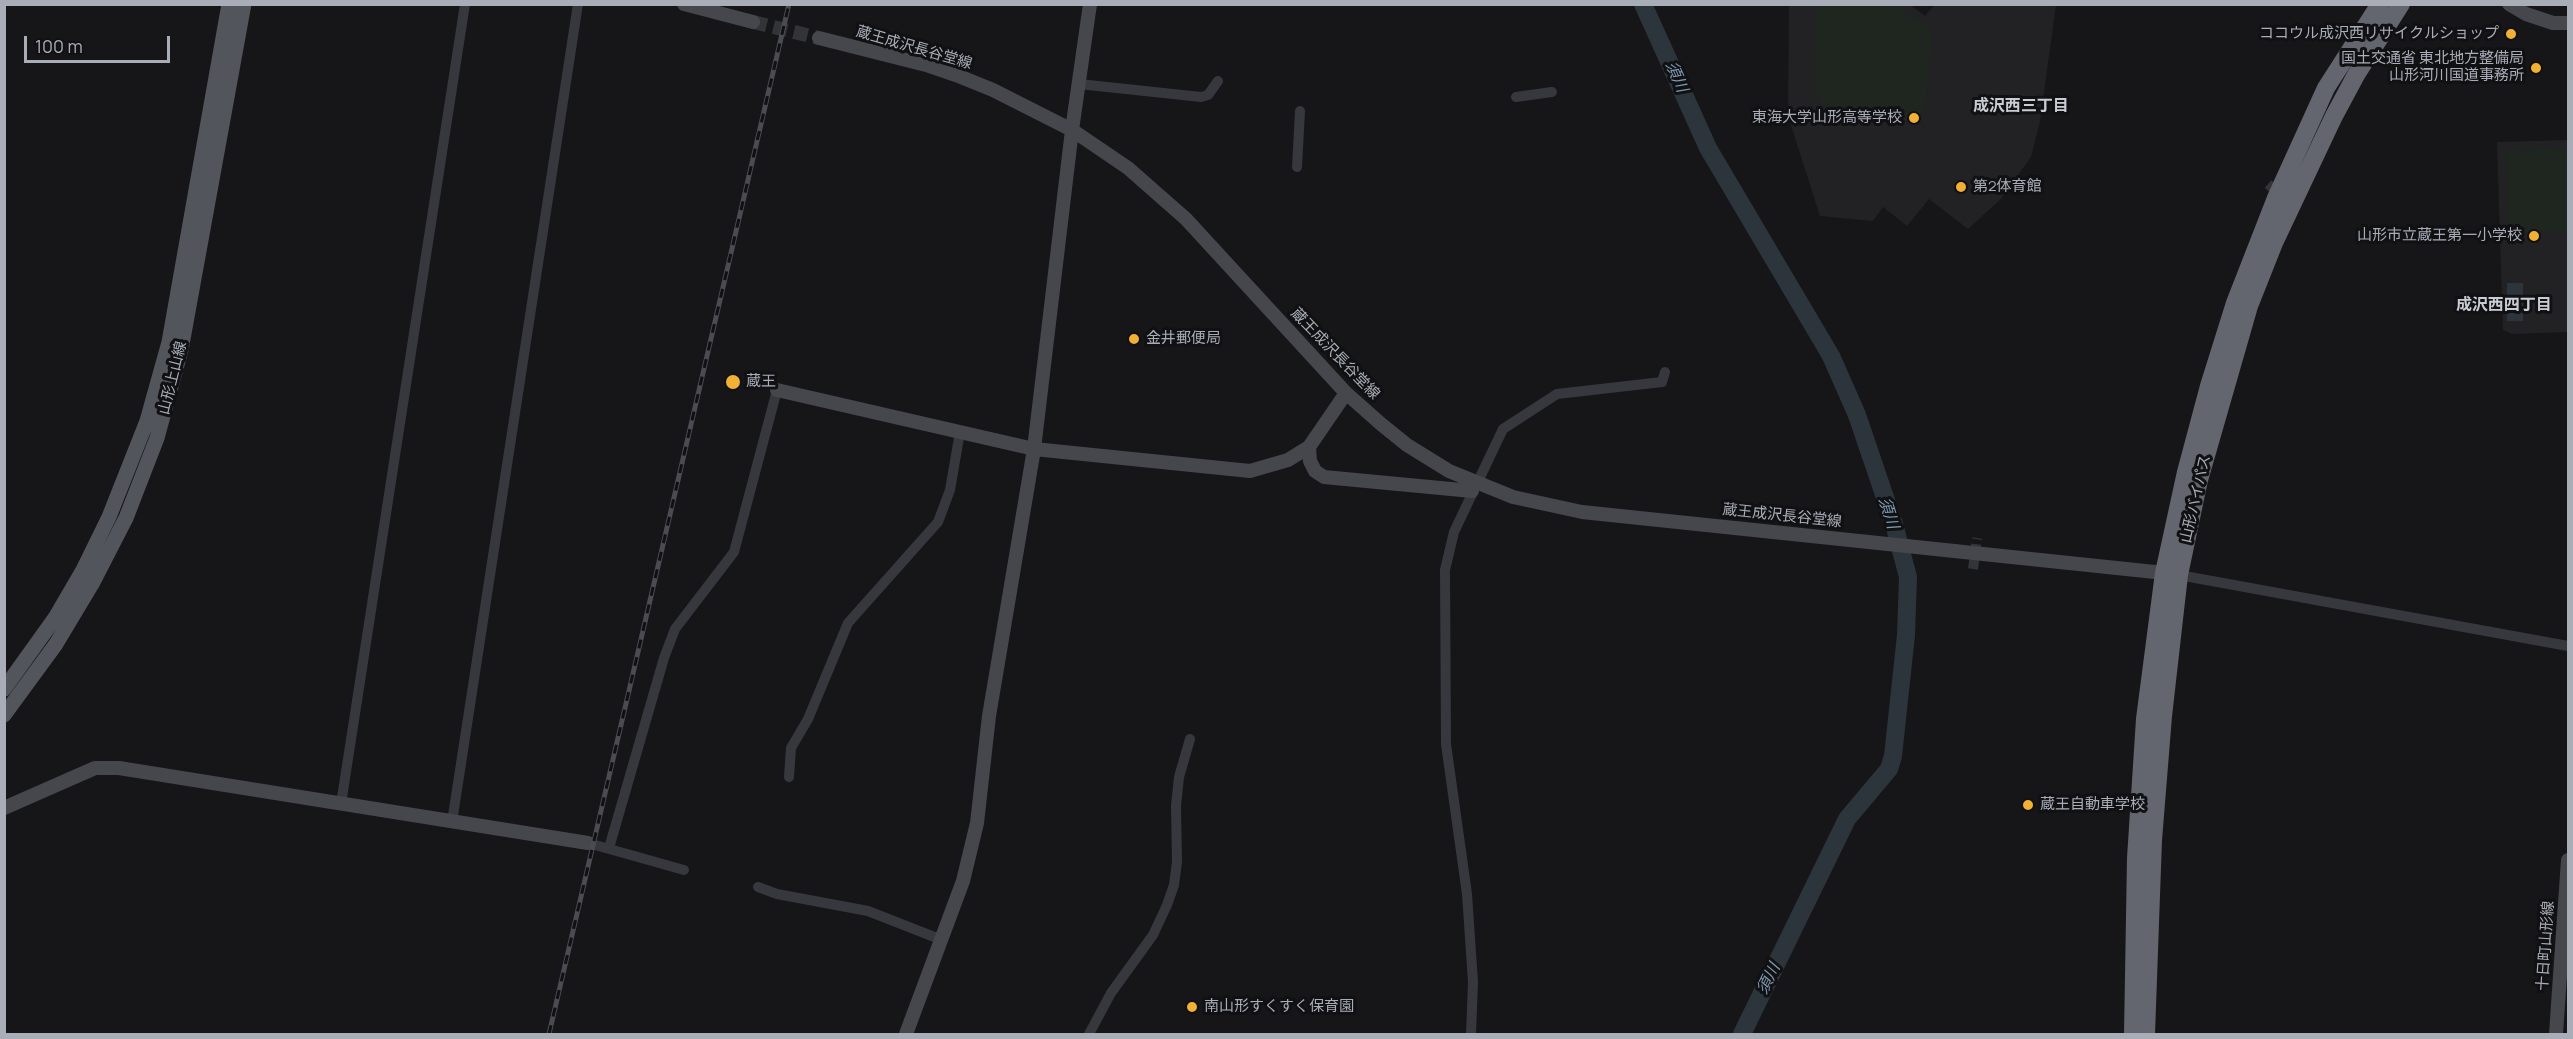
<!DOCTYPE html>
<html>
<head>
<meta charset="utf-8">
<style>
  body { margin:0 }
  #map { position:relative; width:2573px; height:1039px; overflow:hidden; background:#161618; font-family:Manrope,sans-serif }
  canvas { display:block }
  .frame { position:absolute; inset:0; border:6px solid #a8adb8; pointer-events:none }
  .scale { position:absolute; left:24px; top:36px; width:146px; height:27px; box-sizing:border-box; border:3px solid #a8adb8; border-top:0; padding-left:8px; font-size:18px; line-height:21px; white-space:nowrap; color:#a8adb8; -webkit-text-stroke:4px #111113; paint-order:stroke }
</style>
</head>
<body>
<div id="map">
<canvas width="2573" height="1039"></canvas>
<div class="frame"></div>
<div class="scale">100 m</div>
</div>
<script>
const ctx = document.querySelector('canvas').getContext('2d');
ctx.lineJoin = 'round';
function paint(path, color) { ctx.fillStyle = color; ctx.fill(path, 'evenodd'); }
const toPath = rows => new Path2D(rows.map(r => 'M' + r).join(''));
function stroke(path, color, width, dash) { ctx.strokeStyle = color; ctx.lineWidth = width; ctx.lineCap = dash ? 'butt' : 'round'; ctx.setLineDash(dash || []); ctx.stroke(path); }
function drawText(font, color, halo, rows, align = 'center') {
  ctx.font = font + ' Manrope,"Noto Sans JP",sans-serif'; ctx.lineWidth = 6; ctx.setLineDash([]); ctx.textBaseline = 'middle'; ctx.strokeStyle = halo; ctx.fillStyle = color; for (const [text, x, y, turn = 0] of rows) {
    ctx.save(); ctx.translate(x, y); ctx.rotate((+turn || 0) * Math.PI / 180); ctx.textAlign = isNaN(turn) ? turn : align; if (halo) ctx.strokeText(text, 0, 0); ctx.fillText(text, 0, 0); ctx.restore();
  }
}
paint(toPath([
  [1789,5,1910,5,1925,16,1934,5,2056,5,2040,121,2031,157,2001,199,1968,229,1929,199,1907,226,1883,207,1873,221,1820,216,1788,116],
  [2568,140,2568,332,2512,334,2503,330,2497,142]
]), '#222225');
paint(toPath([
  [1816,5,1895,5,1932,31,1925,112,1913,122,1824,104,1814,92],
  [2568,149,2568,231,2508,232,2506,150]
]), '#1e261f');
paint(toPath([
  [2507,283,2523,283,2523,321,2507,321]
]), '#2c353c');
stroke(toPath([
  [1643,4,1708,148,1831,356,1857,415,1894,524,1908,577,1906,635,1893,756,1889,769,1847,819,1742,1034]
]), '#2c353c', 18);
stroke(toPath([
  [2268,184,2300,212],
  [1973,569,1977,538]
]), '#333438', 10, [10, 5]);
stroke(toPath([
  [753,22,819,38]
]), '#333438', 14, [14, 7]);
stroke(toPath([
  [1079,84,1201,97,1208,95,1218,81],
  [1516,97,1552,92],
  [1297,167,1300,111],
  [2179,575,2568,646],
  [789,777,791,748,808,719,848,623,938,522,950,490,960,432],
  [341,804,465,4],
  [452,822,578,4],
  [588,843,684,870],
  [609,848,664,658,675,629,734,552,777,390],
  [758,887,777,894,868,911,942,940],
  [1089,1034,1111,993,1153,935,1167,905,1174,885,1177,862,1176,806,1179,777,1190,739],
  [1471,1034,1473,982,1467,894,1446,744,1445,570,1454,532,1503,429,1557,394,1662,382,1665,372]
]), '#37383d', 10);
stroke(toPath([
  [684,4,753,22],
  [2509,4,2526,14,2553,23,2568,23],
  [819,38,926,65,961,77,993,90,1072,130,1128,168,1186,219,1346,393,1381,424,1407,445,1449,471,1513,497,1582,512,2174,574],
  [777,390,1034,449,1250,471,1288,460,1309,447,1346,393],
  [1309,447,1310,461,1315,471,1324,477,1472,491],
  [4,808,95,768,119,768,588,843],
  [906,1034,963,881,977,823,989,716,1034,449,1072,130,1090,4],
  [2556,1034,2568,860]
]), '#45474d', 14);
stroke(toPath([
  [4,689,55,618,83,570,109,517,147,421,169,342,229,4],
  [4,715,56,644,92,584,126,518,157,438,181,350,244,4]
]), '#53555c', 15);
stroke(toPath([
  [2133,1034,2136,858,2145,719,2164,573,2186,472,2209,386,2235,303,2276,198,2326,88,2380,4],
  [2146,1034,2153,840,2163,716,2179,575,2199,480,2249,306,2274,243,2334,116,2356,75,2401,4]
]), '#63666e', 18);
const rail = toPath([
  [549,1034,789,4]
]);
stroke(rail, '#4a4c52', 5);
stroke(rail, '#111113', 3, [9]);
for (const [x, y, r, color] of [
  [2511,34,6,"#f2b134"],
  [2536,68,6,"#f2b134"],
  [1914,118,6,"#f2b134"],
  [1961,187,6,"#f2b134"],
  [2534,236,6,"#f2b134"],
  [1134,339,6,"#f2b134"],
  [733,382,8,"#f2b134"],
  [2028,805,6,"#f2b134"],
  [1192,1007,6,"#f2b134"]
]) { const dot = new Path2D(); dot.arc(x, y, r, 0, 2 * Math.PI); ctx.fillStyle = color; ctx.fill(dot); stroke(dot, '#111113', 2); }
drawText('15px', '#a8adb8', '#111113', [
  ["ココウル成沢西リサイクルショップ",2499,34,"right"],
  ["国土交通省 東北地方整備局",2524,59,"right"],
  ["山形河川国道事務所",2524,76,"right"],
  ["東海大学山形高等学校",1902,118,"right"],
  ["第2体育館",1973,187],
  ["山形市立蔵王第一小学校",2522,236,"right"],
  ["金井郵便局",1146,339],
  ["蔵王",746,382],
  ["蔵王自動車学校",2040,805],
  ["南山形すくすく保育園",1204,1007]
], 'left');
drawText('15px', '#a8adb8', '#111113', [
  ["蔵王成沢長谷堂線",914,48,16],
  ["蔵王成沢長谷堂線",1335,354,46],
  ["山形上山線",173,378,-76],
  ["山形バイパス",2196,499,-77],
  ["蔵王成沢長谷堂線",1782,516,6],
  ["十日町山形線",2546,946,-86]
]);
drawText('italic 16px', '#7f9bb3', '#111113', [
  ["須川",1676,77,66],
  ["須川",1888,513,72],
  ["須川",1769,979,-64]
]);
drawText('bold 16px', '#c9ccd4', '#111113', [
  ["成沢西三丁目",2021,107],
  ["成沢西四丁目",2504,306]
]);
</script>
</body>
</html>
